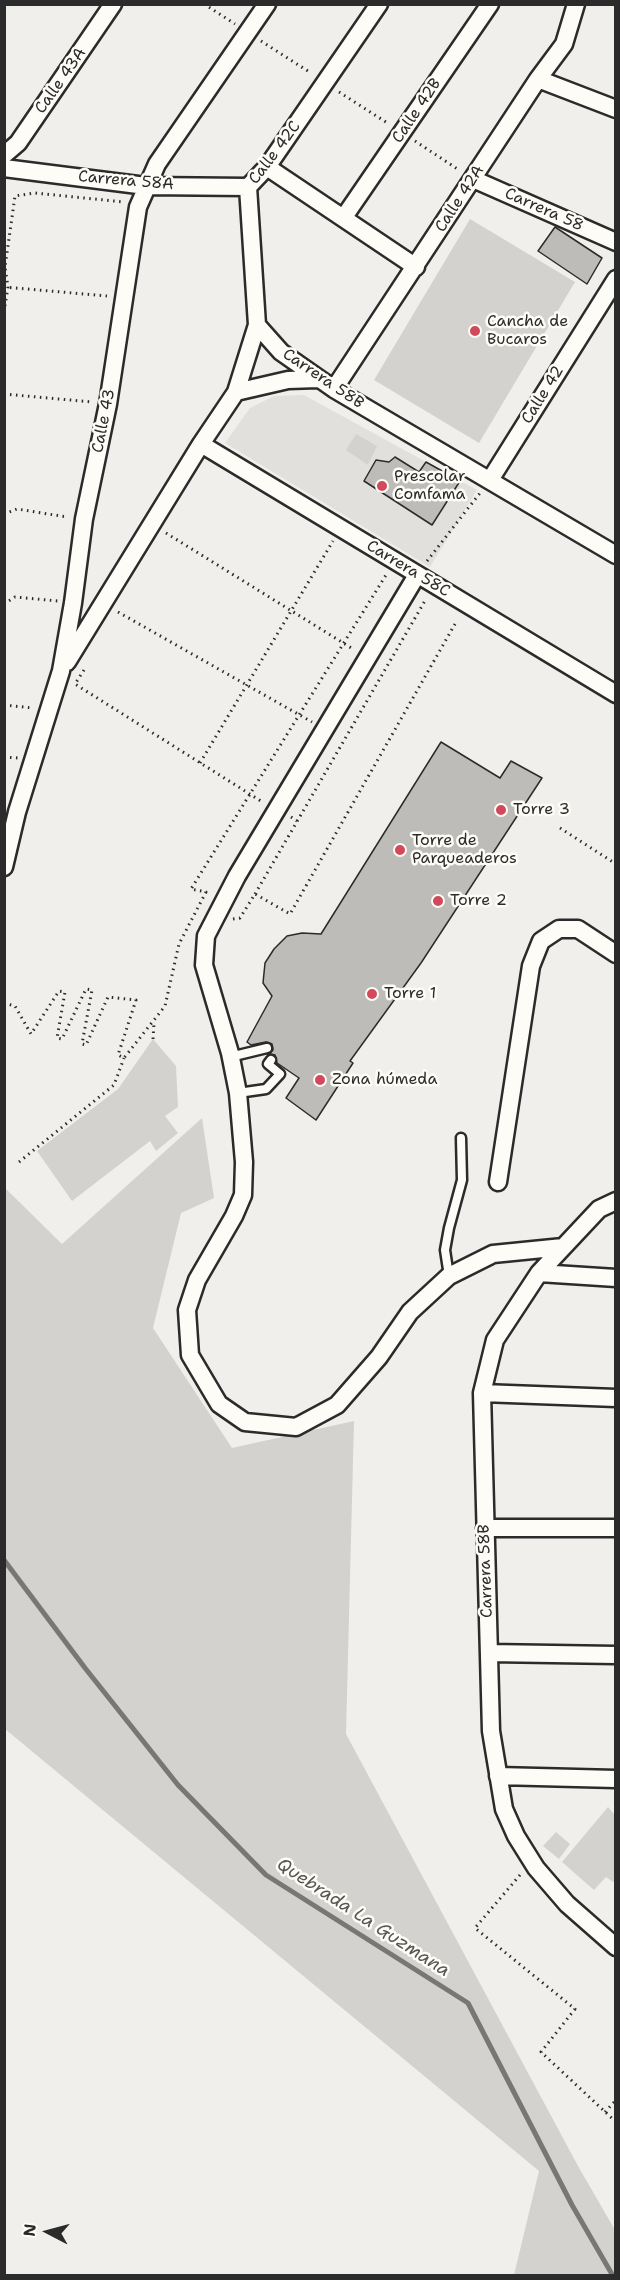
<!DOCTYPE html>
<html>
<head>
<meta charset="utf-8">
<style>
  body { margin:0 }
  #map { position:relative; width:620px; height:2280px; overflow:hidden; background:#f0efeb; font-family:"Shantell Sans",sans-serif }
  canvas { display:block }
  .frame { position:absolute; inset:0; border:6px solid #2b2b2b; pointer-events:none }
  .north { position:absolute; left:18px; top:2202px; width:60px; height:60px; -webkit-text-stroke:4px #fdfcf7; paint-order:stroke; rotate:276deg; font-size:16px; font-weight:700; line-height:24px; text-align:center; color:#2b2b2b }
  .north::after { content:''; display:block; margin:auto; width:21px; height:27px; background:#2b2b2b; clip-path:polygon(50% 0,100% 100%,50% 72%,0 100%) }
</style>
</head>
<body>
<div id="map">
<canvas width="620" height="2280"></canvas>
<div class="frame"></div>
<div class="north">N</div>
</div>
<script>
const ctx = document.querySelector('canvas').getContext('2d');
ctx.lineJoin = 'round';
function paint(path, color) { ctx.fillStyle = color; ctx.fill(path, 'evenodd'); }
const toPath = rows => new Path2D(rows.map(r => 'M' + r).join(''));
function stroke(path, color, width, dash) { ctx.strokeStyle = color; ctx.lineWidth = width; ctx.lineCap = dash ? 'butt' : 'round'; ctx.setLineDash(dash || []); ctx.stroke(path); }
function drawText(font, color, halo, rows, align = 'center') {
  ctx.font = font + ' "Shantell Sans",sans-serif'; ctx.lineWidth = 5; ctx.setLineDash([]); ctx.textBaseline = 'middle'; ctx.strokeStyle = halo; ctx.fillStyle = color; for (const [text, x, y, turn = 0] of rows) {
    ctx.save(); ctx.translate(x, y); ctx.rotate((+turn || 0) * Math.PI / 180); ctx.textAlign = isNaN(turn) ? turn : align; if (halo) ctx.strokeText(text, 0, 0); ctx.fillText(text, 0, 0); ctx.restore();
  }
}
paint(toPath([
  [304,395,477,490,430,567,225,443,250,408,274,396]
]), '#e1e0dc');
paint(toPath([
  [470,219,575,282,479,443,374,380],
  [356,434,377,446,368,465,346,450],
  [153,1039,176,1066,178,1107,165,1116,178,1133,156,1151,150,1141,72,1201,37,1151,118,1089],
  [202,1118,214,1198,181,1213,153,1328,232,1448,354,1421,346,1734,578,2166,615,2230,615,2275,514,2275,539,2171,5,1729,4,1187,62,1244],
  [608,1807,615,1815,615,1880,613,1882,606,1877,594,1890,562,1862],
  [556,1832,570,1844,559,1859,543,1846]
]), '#d3d2cf');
stroke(toPath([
  [4,1560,85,1668,178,1785,266,1875,468,2003,572,2205,613,2276]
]), '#777775', 5);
const building = toPath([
  [555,227,602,258,587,284,538,251,555,227],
  [395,457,419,472,426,462,460,481,432,525,364,481,376,460,389,462,395,457],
  [441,742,500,778,511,761,542,778,421,963,350,1061,353,1063,316,1120,286,1098,299,1078,277,1063,275,1055,269,1054,273,1050,272,1044,266,1042,251,1045,247,1042,272,996,263,983,265,963,274,949,287,936,302,933,321,934,441,742]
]);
paint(building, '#bdbcb8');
stroke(building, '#2b2b2b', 1.5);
const service = toPath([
  [230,1057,267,1048],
  [238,1093,266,1089,280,1074,268,1064,271,1060],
  [449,1276,445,1250,449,1228,462,1180,461,1138]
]);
const minor = toPath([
  [538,79,616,109],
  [4,155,18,143,113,4],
  [267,167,416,267],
  [4,168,146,186,248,187],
  [473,179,616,242],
  [344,217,490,4],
  [257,325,281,352,334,389,616,555],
  [334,389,538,79,564,44,576,4],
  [236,392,288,380,318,379],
  [201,444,616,694],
  [490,480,616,279],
  [417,575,237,876,206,936,204,965,230,1053,238,1093,244,1162,243,1195,234,1216,197,1280,187,1310,190,1355,219,1404,245,1422,296,1427,337,1405,379,1357,410,1312,449,1276,493,1254,563,1247],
  [67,662,201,444,236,392,257,325,248,187,267,167,379,4],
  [4,867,17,812,61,671,73,603,84,519,108,404,138,207,157,164,267,4],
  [498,1182,531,966,541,941,559,929,578,929,616,954],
  [616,1201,599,1209,539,1273,495,1340,482,1393,491,1731,504,1809,516,1836,536,1868,567,1904,616,1947],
  [539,1273,616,1278],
  [482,1393,616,1398],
  [485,1528,616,1528],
  [489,1653,616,1655],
  [498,1776,616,1779]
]);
stroke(service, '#2b2b2b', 13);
stroke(minor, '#2b2b2b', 21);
stroke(toPath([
  [204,4,235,24],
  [261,41,311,73],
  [339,92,389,124],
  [415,141,459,170],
  [4,287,107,296],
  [4,312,8,287,5,267,15,196,35,193,124,202],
  [4,394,92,402],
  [4,514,17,509,67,517],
  [166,533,353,649],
  [427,561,480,493],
  [4,604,15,597,58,601],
  [118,612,312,722],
  [84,670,75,684,264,803],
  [4,705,33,708],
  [4,757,18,758],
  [200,763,333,541],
  [291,817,297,821],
  [560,828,616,864],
  [255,894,426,599],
  [233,919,240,918,255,894,290,914,455,624],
  [4,1003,15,1006,31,1034,59,991,65,992,57,1038,62,1039,86,989,92,990,82,1044,86,1045,108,997,136,1000,118,1055,124,1058,165,1006,179,944,206,892,191,889,386,575],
  [153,1039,154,1023],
  [19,1162,114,1085,124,1058],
  [520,1875,475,1928,575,2009,541,2052,616,2122],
  [605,2112,616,2100]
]), '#2b2b2b', 3, [1.5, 4.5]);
stroke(service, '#fdfcf7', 8);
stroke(minor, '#fdfcf7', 16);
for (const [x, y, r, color] of [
  [475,331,6,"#d1495b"],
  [382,486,6,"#d1495b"],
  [501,810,6,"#d1495b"],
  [400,850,6,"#d1495b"],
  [438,901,6,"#d1495b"],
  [372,994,6,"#d1495b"],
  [320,1080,6,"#d1495b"]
]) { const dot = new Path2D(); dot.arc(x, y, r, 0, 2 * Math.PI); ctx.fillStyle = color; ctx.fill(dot); stroke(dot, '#fdfcf7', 2); }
drawText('16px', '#2b2b2b', '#fdfcf7', [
  ["Calle 43A",61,81,-55],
  ["Calle 42B",417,111,-56],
  ["Calle 42C",275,153,-53],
  ["Carrera 58A",126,181,5],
  ["Calle 42A",460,199,-57],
  ["Carrera 58",544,210,24],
  ["Carrera 58B",323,379,34],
  ["Calle 42",543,395,-58],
  ["Calle 43",104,421,-79],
  ["Carrera 58C",408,569,31],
  ["Carrera 58B",486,1571,-92]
]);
drawText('16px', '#2b2b2b', '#fdfcf7', [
  ["Cancha de",487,322],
  ["Bucaros",487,340],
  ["Prescolar",394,477],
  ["Comfama",394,495],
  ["Torre 3",513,810],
  ["Torre de",412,841],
  ["Parqueaderos",412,859],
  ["Torre 2",450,901],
  ["Torre 1",384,994],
  ["Zona húmeda",332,1080]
], 'left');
drawText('italic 18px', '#575756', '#fdfcf7', [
  ["Quebrada La Guzmana",363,1918,33]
]);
</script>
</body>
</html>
